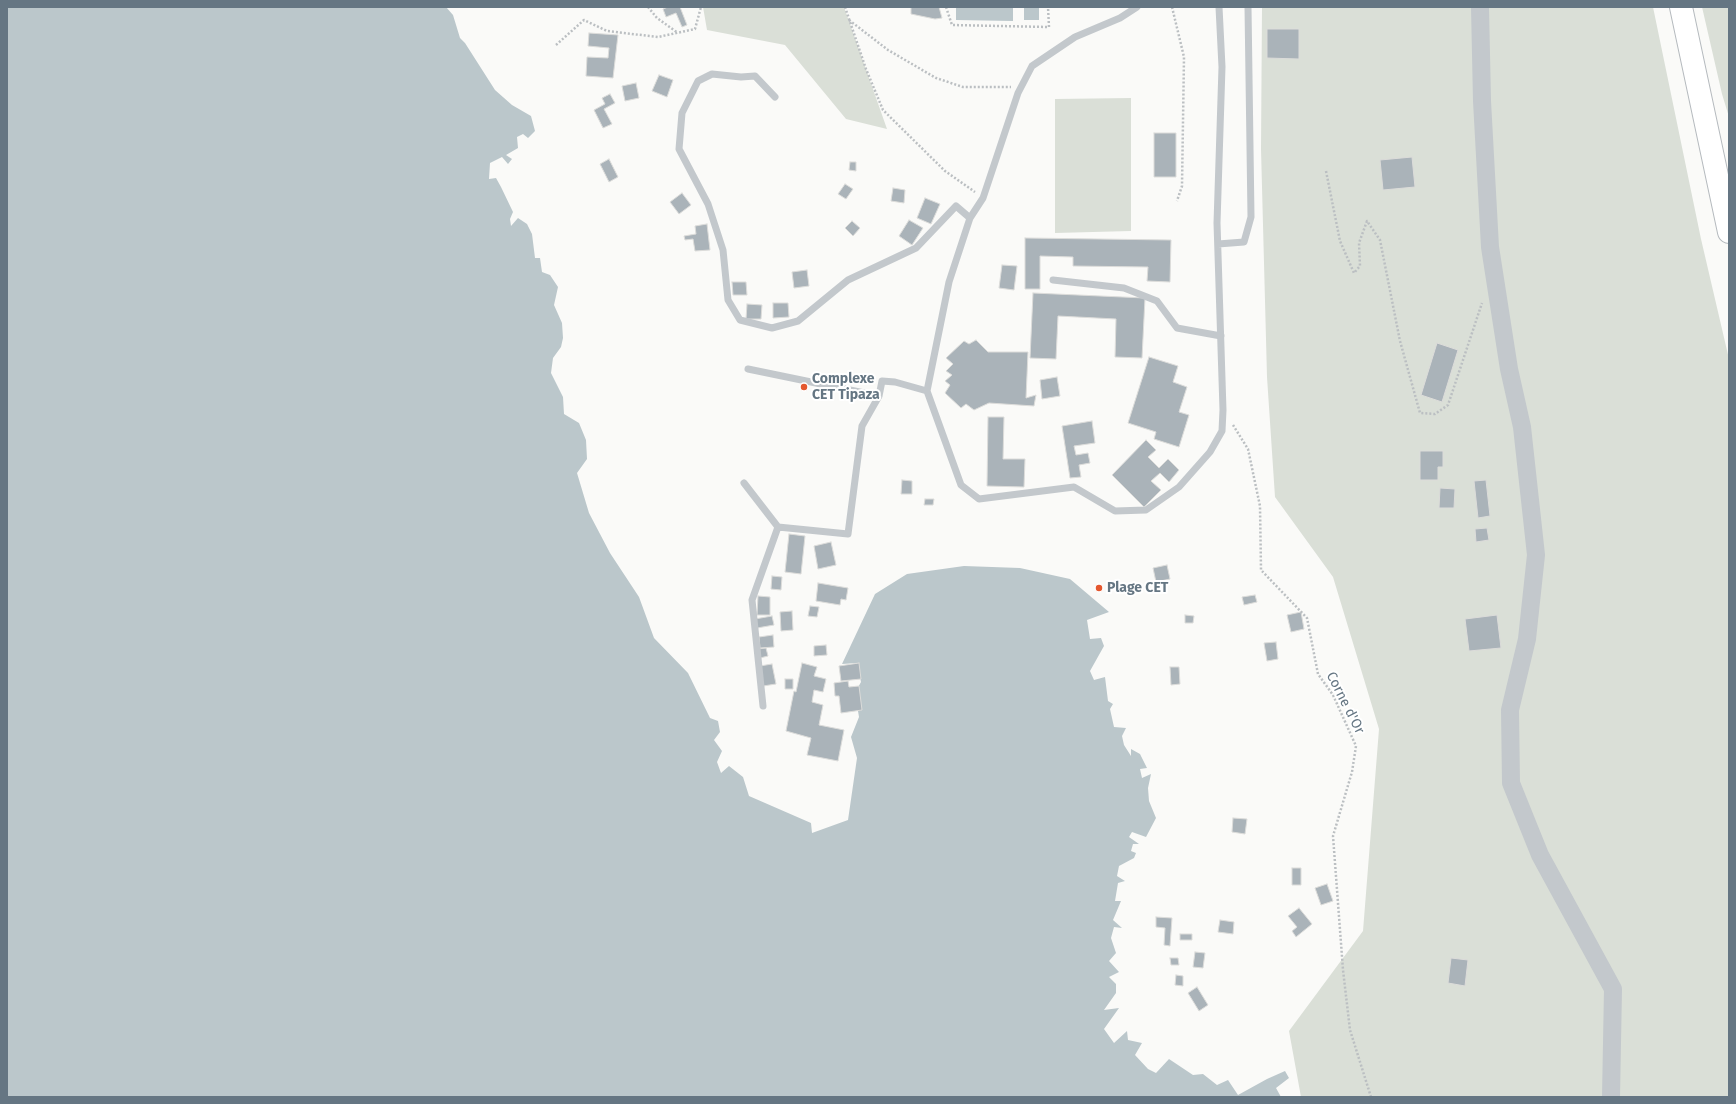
<!DOCTYPE html>
<html>
<head>
<meta charset="utf-8">
<style>
  body { margin:0 }
  #map { position:relative; width:1736px; height:1104px; overflow:hidden; background:#fafaf8; font-family:"Fira Sans",sans-serif }
  canvas { display:block }
  .frame { position:absolute; inset:0; border:8px solid #657683; pointer-events:none }
</style>
</head>
<body>
<div id="map">
<canvas width="1736" height="1104"></canvas>
<div class="frame"></div>
</div>
<script>
const ctx = document.querySelector('canvas').getContext('2d');
ctx.lineJoin = 'round';
function paint(path, color) { ctx.fillStyle = color; ctx.fill(path, 'evenodd'); }
const toPath = rows => new Path2D(rows.map(r => 'M' + r).join(''));
function stroke(path, color, width, dash) { ctx.strokeStyle = color; ctx.lineWidth = width; ctx.lineCap = dash ? 'butt' : 'round'; ctx.setLineDash(dash || []); ctx.stroke(path); }
function drawText(font, color, halo, rows, align = 'center') {
  ctx.font = font + ' "Fira Sans",sans-serif'; ctx.lineWidth = 4; ctx.setLineDash([]); ctx.textBaseline = 'middle'; ctx.strokeStyle = halo; ctx.fillStyle = color; for (const [text, x, y, turn = 0] of rows) {
    ctx.save(); ctx.translate(x, y); ctx.rotate((+turn || 0) * Math.PI / 180); ctx.textAlign = isNaN(turn) ? turn : align; if (halo) ctx.strokeText(text, 0, 0); ctx.fillText(text, 0, 0); ctx.restore();
  }
}
paint(toPath([
  [703,7,844,7,887,129,846,119,785,45,707,30],
  [1262,7,1653,7,1701,239,1729,359,1729,1097,1301,1097,1289,1031,1363,931,1379,729,1333,577,1275,497,1267,377,1261,149],
  [1702,7,1729,7,1729,117,1722,94],
  [1131,98,1131,231,1055,233,1055,99]
]), '#dadfd7');
paint(toPath([
  [7,7,446,7,453,15,460,38,465,43,495,90,512,105,531,116,535,131,528,138,523,134,517,137,518,148,506,155,512,159,508,164,502,157,490,163,489,179,496,178,501,187,513,212,510,219,511,226,518,218,527,224,532,234,535,258,540,258,542,272,550,275,558,287,554,305,562,323,563,338,561,347,553,358,551,373,563,397,564,414,579,423,586,440,587,459,577,473,589,513,610,553,639,597,654,638,688,673,710,718,718,721,720,732,714,740,722,751,717,762,721,773,729,766,743,777,749,796,811,823,812,833,848,820,857,758,851,737,859,717,855,693,861,682,857,663,842,664,875,594,907,574,964,566,1020,568,1070,579,1109,612,1087,620,1090,639,1101,638,1104,646,1090,671,1094,680,1105,677,1108,701,1113,704,1110,709,1114,727,1126,728,1122,736,1124,745,1131,756,1131,749,1140,754,1147,768,1140,769,1142,778,1151,774,1148,788,1149,801,1156,818,1146,837,1132,832,1129,837,1139,844,1133,844,1131,851,1136,853,1134,858,1119,866,1117,876,1125,881,1118,883,1115,901,1121,901,1113,920,1122,928,1114,927,1111,938,1116,953,1109,961,1119,972,1109,977,1116,984,1116,993,1104,1010,1119,1008,1104,1029,1114,1043,1127,1031,1128,1040,1142,1043,1135,1055,1148,1069,1156,1073,1169,1059,1193,1075,1203,1074,1217,1085,1228,1080,1238,1095,1267,1079,1285,1071,1289,1078,1276,1088,1281,1097,7,1097],
  [956,7,1013,7,1013,21,956,20],
  [1024,7,1039,7,1039,20,1024,20]
]), '#bbc7cb');
const building = toPath([
  [668,7,680,7,687,25,682,27,676,13,666,17,663,9,668,7],
  [911,7,939,7,942,18,935,19,911,14,911,7],
  [1267,29,1299,29,1299,59,1267,58,1267,29],
  [589,33,618,35,613,78,586,76,587,57,608,58,609,48,588,46,589,33],
  [659,75,673,80,667,97,652,91,659,75],
  [636,83,639,98,625,101,622,86,636,83],
  [610,94,615,103,604,109,612,124,603,128,594,110,605,104,602,98,610,94],
  [1154,133,1176,133,1176,177,1154,177,1154,133],
  [1412,157,1415,187,1383,190,1380,160,1412,157],
  [609,159,618,177,609,182,600,164,609,159],
  [850,162,856,162,856,171,849,170,850,162],
  [845,184,853,189,846,199,838,194,845,184],
  [893,188,905,190,904,203,891,201,893,188],
  [682,193,691,205,679,214,670,202,682,193],
  [925,198,940,204,931,224,917,218,925,198],
  [909,220,923,228,912,245,899,236,909,220],
  [852,221,860,228,853,236,845,228,852,221],
  [707,224,710,250,695,251,693,239,685,240,684,236,696,234,695,226,707,224],
  [1025,238,1171,240,1170,282,1147,281,1148,267,1073,266,1073,257,1040,256,1040,289,1025,289,1025,238],
  [1002,265,1017,266,1014,290,999,288,1002,265],
  [807,270,809,286,794,288,792,272,807,270],
  [732,282,746,282,747,295,733,295,732,282],
  [1033,293,1145,298,1142,358,1115,357,1116,319,1058,316,1056,359,1030,358,1033,293],
  [773,303,788,303,789,317,773,318,773,303],
  [747,304,762,305,761,319,746,319,747,304],
  [976,340,988,352,1028,352,1026,398,1036,395,1034,406,989,403,974,410,966,404,961,408,945,393,950,385,945,381,952,375,946,371,953,364,946,358,964,341,969,344,976,340],
  [1437,343,1458,350,1442,402,1421,395,1437,343],
  [1149,357,1178,366,1173,382,1187,387,1179,412,1189,415,1179,447,1154,439,1156,432,1128,423,1149,357],
  [1057,377,1060,396,1042,399,1040,380,1057,377],
  [988,417,1004,417,1003,459,1025,459,1024,487,987,486,988,417],
  [1092,421,1095,443,1074,446,1076,455,1088,453,1090,463,1079,465,1081,477,1070,478,1062,426,1092,421],
  [1146,440,1156,450,1148,457,1159,468,1168,459,1179,470,1169,482,1160,473,1151,481,1161,490,1144,507,1112,475,1146,440],
  [1420,451,1443,451,1443,467,1438,467,1438,480,1420,480,1420,451],
  [902,480,912,481,912,494,901,494,902,480],
  [1486,480,1490,516,1478,518,1474,481,1486,480],
  [1440,488,1455,489,1454,508,1439,508,1440,488],
  [925,499,934,499,933,505,924,505,925,499],
  [1487,528,1489,540,1476,542,1475,529,1487,528],
  [789,534,805,536,801,574,785,572,789,534],
  [831,542,836,565,818,569,814,546,831,542],
  [1167,565,1170,579,1156,582,1153,568,1167,565],
  [772,576,782,577,781,590,771,589,772,576],
  [818,583,848,588,846,600,841,599,840,605,816,601,818,583],
  [1255,595,1257,602,1244,605,1242,597,1255,595],
  [758,596,770,597,770,615,757,615,758,596],
  [810,606,819,607,817,617,808,616,810,606],
  [792,611,793,630,781,631,780,612,792,611],
  [1301,612,1304,629,1291,632,1287,615,1301,612],
  [1185,615,1194,616,1193,623,1185,623,1185,615],
  [1497,615,1501,648,1469,651,1465,619,1497,615],
  [772,616,774,625,757,628,755,619,772,616],
  [773,635,774,647,760,648,759,637,773,635],
  [1276,642,1278,659,1267,661,1264,643,1276,642],
  [826,645,827,655,814,656,814,646,826,645],
  [766,648,768,656,760,658,758,649,766,648],
  [802,663,817,667,814,676,826,679,823,692,814,690,812,702,823,705,819,725,844,730,838,761,807,755,811,738,786,731,794,691,796,692,802,663],
  [859,663,861,679,841,681,839,666,859,663],
  [772,664,776,684,763,686,760,666,772,664],
  [1170,667,1179,667,1180,684,1171,685,1170,667],
  [785,679,793,679,793,689,785,689,785,679],
  [848,681,849,687,859,686,862,710,841,713,839,696,835,696,834,683,848,681],
  [1233,818,1247,819,1245,834,1232,832,1233,818],
  [1292,868,1301,868,1301,885,1292,885,1292,868],
  [1327,884,1333,901,1321,905,1315,888,1327,884],
  [1299,908,1312,924,1296,937,1292,931,1297,927,1288,916,1299,908],
  [1156,917,1172,918,1170,946,1164,945,1165,928,1156,927,1156,917],
  [1220,920,1234,922,1233,934,1218,932,1220,920],
  [1180,934,1192,934,1192,940,1180,940,1180,934],
  [1195,952,1205,953,1203,968,1193,967,1195,952],
  [1170,958,1178,958,1179,965,1171,965,1170,958],
  [1451,958,1468,960,1465,986,1448,983,1451,958],
  [1176,975,1183,976,1183,986,1175,985,1176,975],
  [1197,987,1208,1005,1199,1011,1188,993,1197,987]
]);
paint(building, '#aab3b9');
stroke(building, '#dcdcda', 1);
const primary = toPath([
  [1681,7,1729,232]
]);
stroke(primary, '#b5babe', 24);
stroke(toPath([
  [648,7,657,18,678,33],
  [845,7,866,69,883,110,945,171,975,192],
  [946,7,952,25,1049,27,1048,7],
  [1172,7,1184,57,1182,186,1177,201],
  [849,20,888,50,936,78,963,87,1011,87],
  [556,45,584,20,607,31,658,37,695,29,701,7],
  [1326,171,1340,241,1354,273,1360,266,1359,243,1367,221,1380,240,1400,341,1420,413,1435,414,1448,405,1482,303],
  [1233,425,1248,449,1260,506,1261,570,1307,618,1318,674,1333,695,1356,746,1352,772,1333,836,1343,970,1350,1030,1371,1097]
]), '#bbbfc2', 2.5, [2, 2]);
stroke(toPath([
  [775,97,755,76,741,77,712,74,698,81,682,113,679,149,708,204,723,250,728,300,740,320,772,328,798,321,848,280,916,248,956,206,970,218,949,282,927,391],
  [970,218,983,198,1018,93,1032,66,1075,37,1120,18,1137,7],
  [1218,244,1244,242,1251,217,1248,7],
  [1053,280,1124,288,1157,301,1177,328,1221,336],
  [748,369,879,396,882,381,895,382,927,391,961,485,979,499,1074,487,1115,511,1146,510,1179,487,1210,452,1222,431,1223,410,1217,223,1222,67,1219,7],
  [744,483,778,527,848,534,862,426,879,396],
  [763,706,752,600,778,527]
]), '#c3c8cc', 7);
stroke(toPath([
  [1480,7,1482,101,1490,247,1509,369,1522,427,1536,555,1527,639,1510,710,1511,783,1540,855,1613,989,1611,1097]
]), '#c3c8cc', 18);
stroke(primary, '#fff', 22);
for (const [x, y, r, color] of [
  [804,387,4,"#e4572e"],
  [1099,588,4,"#e4572e"]
]) { const dot = new Path2D(); dot.arc(x, y, r, 0, 2 * Math.PI); ctx.fillStyle = color; ctx.fill(dot); stroke(dot, '#fff', 1.5); }
drawText('bold 14px', '#657683', '#fff', [
  ["Complexe",812,379],
  ["CET Tipaza",812,395],
  ["Plage CET",1107,588]
], 'left');
drawText('14px', '#657683', '#fff', [
  ["Corne d'Or",1345,703,63]
]);
</script>
</body>
</html>
